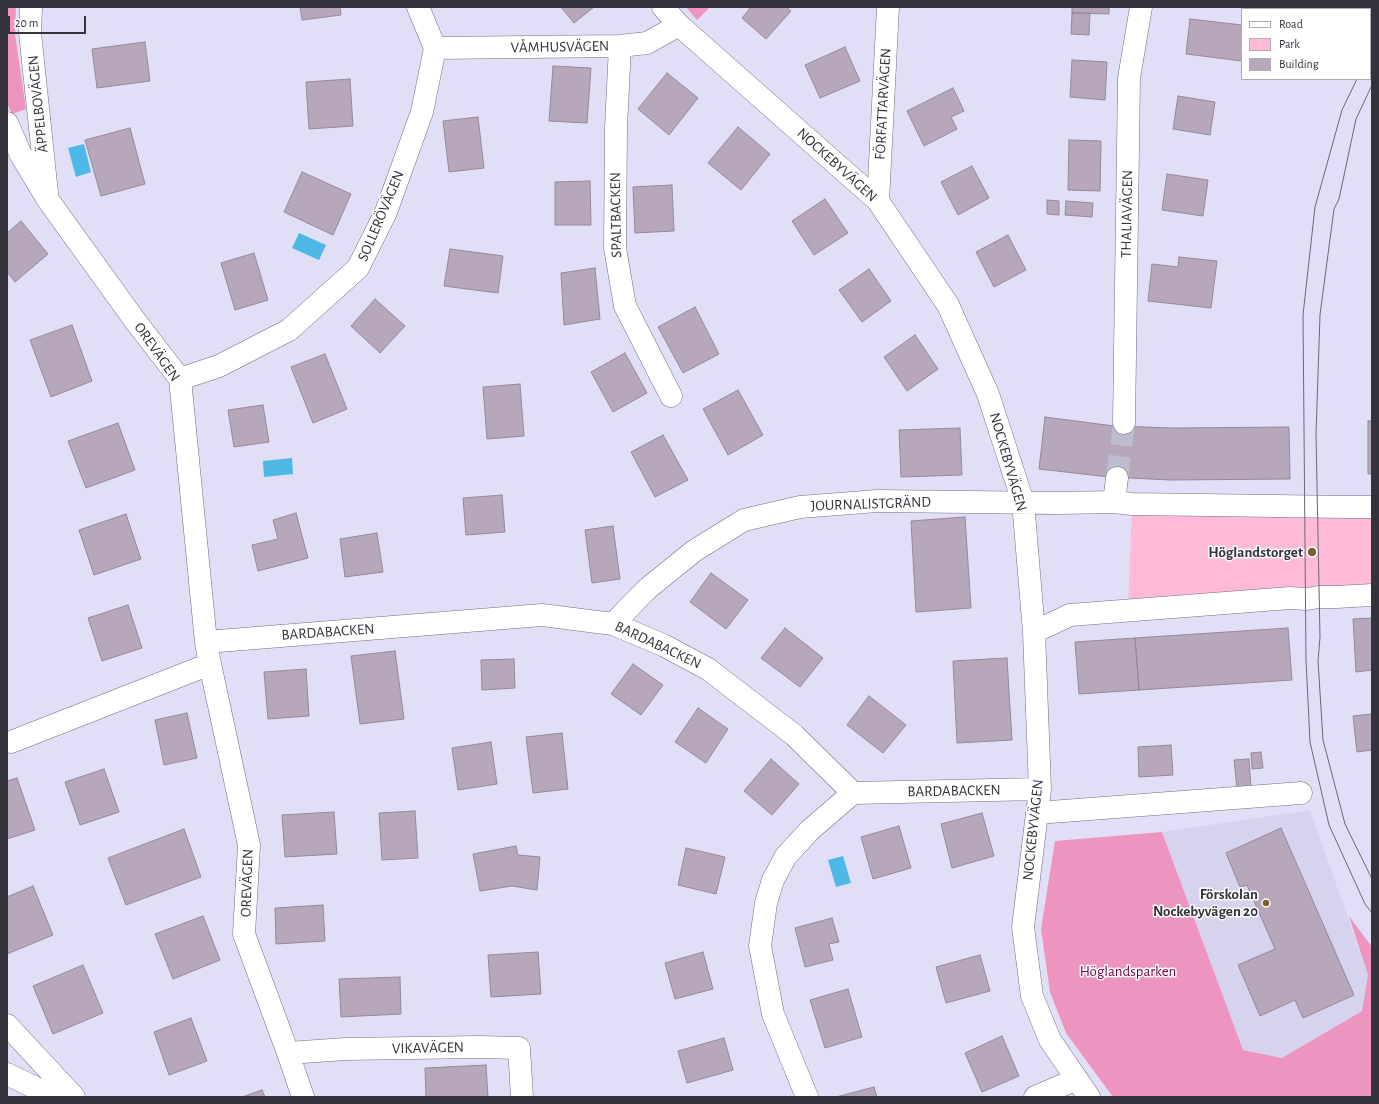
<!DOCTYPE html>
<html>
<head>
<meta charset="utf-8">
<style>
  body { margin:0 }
  #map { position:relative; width:1379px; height:1104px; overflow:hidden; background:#e1dff5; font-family:"Alegreya Sans",sans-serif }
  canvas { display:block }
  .frame { position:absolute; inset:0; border:8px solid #34333c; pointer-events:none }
  .legend { position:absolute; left:1241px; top:8px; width:130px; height:72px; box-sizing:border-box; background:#fff; border:1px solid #aeadb1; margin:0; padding:5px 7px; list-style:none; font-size:12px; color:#34333c }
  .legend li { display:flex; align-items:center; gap:8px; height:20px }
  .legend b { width:20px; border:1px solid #aeadb1 }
  .scale { position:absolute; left:8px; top:16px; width:78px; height:18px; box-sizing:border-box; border:2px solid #34333c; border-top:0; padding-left:5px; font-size:12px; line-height:14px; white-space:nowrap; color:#34333c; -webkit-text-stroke:3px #fff; paint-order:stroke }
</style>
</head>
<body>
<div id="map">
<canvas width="1379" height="1104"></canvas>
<div class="frame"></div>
<ul class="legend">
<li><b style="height:5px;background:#fff"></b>Road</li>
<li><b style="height:11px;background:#ffbad8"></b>Park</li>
<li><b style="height:11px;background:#b7a7ba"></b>Building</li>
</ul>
<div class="scale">20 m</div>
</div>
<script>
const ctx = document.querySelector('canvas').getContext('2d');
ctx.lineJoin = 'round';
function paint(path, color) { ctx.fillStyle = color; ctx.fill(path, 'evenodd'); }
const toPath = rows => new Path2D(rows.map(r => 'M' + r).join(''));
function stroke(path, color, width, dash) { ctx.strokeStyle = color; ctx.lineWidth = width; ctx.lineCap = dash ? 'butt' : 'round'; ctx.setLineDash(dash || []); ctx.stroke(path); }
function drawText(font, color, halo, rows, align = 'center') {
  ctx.font = font + ' "Alegreya Sans",sans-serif'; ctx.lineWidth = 3; ctx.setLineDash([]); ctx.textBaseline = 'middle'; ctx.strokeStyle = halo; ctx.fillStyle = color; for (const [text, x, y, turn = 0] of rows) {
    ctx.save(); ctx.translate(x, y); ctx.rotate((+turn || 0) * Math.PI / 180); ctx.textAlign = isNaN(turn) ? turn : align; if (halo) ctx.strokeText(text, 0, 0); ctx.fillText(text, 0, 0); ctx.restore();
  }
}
paint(toPath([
  [1310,810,1368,975,1362,1011,1282,1058,1243,1050,1162,832]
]), '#d6d3ef');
paint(toPath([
  [1301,7,1372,7,1372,22,1370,26,1370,9,1300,9],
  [1132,504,1372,507,1372,594,1128,610]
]), '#ffbad8');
paint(toPath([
  [7,7,16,7,15,34,26,109,12,114,7,103],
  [686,7,710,7,697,20],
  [1162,832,1243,1050,1282,1058,1362,1011,1368,975,1349,916,1372,947,1372,1097,1113,1097,1066,1033,1050,992,1041,929,1055,841]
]), '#ed95be');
paint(toPath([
  [84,144,91,172,76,177,68,148],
  [299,233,326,245,319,260,292,248],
  [292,458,293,474,264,477,263,461],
  [843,856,851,883,836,887,828,860]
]), '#4eb8e7');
const building = toPath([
  [300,7,340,7,341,15,302,20,300,7],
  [561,7,594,7,574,23,561,7],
  [751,7,786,7,791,11,766,39,742,18,751,7],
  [1072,7,1109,7,1109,14,1072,13,1072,7],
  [1072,13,1090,13,1089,35,1071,34,1072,13],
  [1190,19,1242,25,1242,61,1186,54,1190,19],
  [145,42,150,81,97,88,92,49,145,42],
  [845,47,860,81,820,98,805,65,845,47],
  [1072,60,1107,62,1105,100,1070,97,1072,60],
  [553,66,591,68,587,123,549,121,553,66],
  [667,73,698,98,669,135,638,109,667,73],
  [350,79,353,126,309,129,306,82,350,79],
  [953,88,964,111,951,117,957,129,924,146,907,111,953,88],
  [1178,96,1215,102,1210,135,1173,129,1178,96],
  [478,117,484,168,449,172,443,121,478,117],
  [738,127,770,154,741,190,708,163,738,127],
  [130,128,145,184,101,196,85,140,130,128],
  [1069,140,1101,141,1100,191,1068,190,1069,140],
  [972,166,989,198,958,215,941,182,972,166],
  [302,172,351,194,333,235,284,212,302,172],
  [1167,174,1208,180,1203,216,1162,210,1167,174],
  [590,181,591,225,555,225,555,182,590,181],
  [672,185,674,231,635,233,633,187,672,185],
  [825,199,848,233,814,255,792,221,825,199],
  [1047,200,1059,201,1059,215,1047,214,1047,200],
  [1066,201,1093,203,1092,217,1065,215,1066,201],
  [21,221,48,254,15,282,7,272,7,233,21,221],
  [1008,235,1026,270,994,287,976,252,1008,235],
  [450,249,503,256,498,293,444,286,450,249],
  [254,253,268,300,235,310,221,263,254,253],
  [1179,257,1217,261,1211,308,1148,301,1152,264,1178,267,1179,257],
  [595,268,600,319,564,325,561,273,595,268],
  [869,269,891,301,862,322,839,290,869,269],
  [375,299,405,326,380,353,351,326,375,299],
  [695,307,719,354,683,373,658,327,695,307],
  [72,325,92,381,51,397,30,340,72,325],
  [915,335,938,369,907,391,884,357,915,335],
  [625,353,647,393,613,412,591,372,625,353],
  [325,354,347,409,313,423,291,367,325,354],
  [520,384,524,436,487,439,483,387,520,384],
  [738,390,763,435,728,455,703,409,738,390],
  [263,405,269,442,234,447,228,410,263,405],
  [1045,417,1114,426,1174,428,1289,427,1290,479,1170,480,1109,477,1039,469,1045,417],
  [1368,421,1372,421,1372,474,1368,474,1368,421],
  [118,423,135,470,86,488,68,441,118,423],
  [960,428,962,475,901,477,899,430,960,428],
  [663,435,688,480,655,497,631,452,663,435],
  [502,495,505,532,466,535,463,498,502,495],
  [296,513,308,558,258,571,252,545,278,539,273,520,296,513],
  [126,514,141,559,94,575,79,530,126,514],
  [965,517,971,608,916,612,911,521,965,517],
  [613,526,620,579,592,583,585,530,613,526],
  [377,533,383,572,345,577,340,539,377,533],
  [711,573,748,600,726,629,690,602,711,573],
  [128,605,142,648,102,661,88,618,128,605],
  [1372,618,1372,670,1356,672,1353,619,1372,618],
  [785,628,823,658,800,687,761,658,785,628],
  [1288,628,1292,680,1139,690,1135,638,1288,628],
  [1135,638,1139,690,1079,694,1075,642,1135,638],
  [395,651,404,719,360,724,351,656,395,651],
  [1007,658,1012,740,957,743,953,661,1007,658],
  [514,659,515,688,482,690,481,660,514,659],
  [633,664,663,685,641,715,611,694,633,664],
  [306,669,309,716,268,719,264,672,306,669],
  [869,696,906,725,883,753,847,725,869,696],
  [698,708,728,729,706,763,675,742,698,708],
  [187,713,197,758,164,765,155,720,187,713],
  [1372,714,1372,750,1357,752,1353,716,1372,714],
  [562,733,568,789,533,793,526,737,562,733],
  [491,742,497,784,458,790,452,748,491,742],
  [1171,745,1173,775,1139,777,1138,747,1171,745],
  [1261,752,1263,768,1252,769,1251,753,1261,752],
  [771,759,799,784,772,815,744,791,771,759],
  [1249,759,1251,788,1237,789,1234,760,1249,759],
  [104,769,119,812,80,825,65,782,104,769],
  [17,778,35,830,7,839,7,781,17,778],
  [415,811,418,858,382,860,379,813,415,811],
  [334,812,337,854,285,857,282,815,334,812],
  [982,813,994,856,952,868,941,824,982,813],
  [899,826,911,868,873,879,861,837,899,826],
  [1281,828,1354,995,1303,1018,1295,1000,1260,1016,1238,965,1275,949,1247,885,1240,887,1226,853,1281,828],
  [184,829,201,877,126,905,108,858,184,829],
  [516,846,518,855,540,857,537,890,512,886,480,891,473,854,516,846],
  [686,848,725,857,716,894,678,885,686,848],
  [33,886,53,935,7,954,7,897,33,886],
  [323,905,325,941,276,944,275,908,323,905],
  [203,916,220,960,173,979,155,934,203,916],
  [832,918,839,942,829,944,833,960,805,967,795,928,832,918],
  [538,952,541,994,491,997,488,955,538,952],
  [703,952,713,989,675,999,665,963,703,952],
  [980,955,990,991,946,1003,936,967,980,955],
  [83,965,103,1013,53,1034,33,986,83,965],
  [400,977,401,1014,341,1017,339,979,400,977],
  [848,989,862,1037,825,1048,810,1000,848,989],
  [191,1018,207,1061,169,1075,154,1032,191,1018],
  [1002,1036,1019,1076,982,1092,965,1053,1002,1036],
  [724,1038,733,1070,687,1083,678,1051,724,1038],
  [486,1065,488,1097,426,1097,425,1068,486,1065],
  [874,1087,877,1097,836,1097,874,1087],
  [262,1090,265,1097,242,1097,262,1090]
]);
paint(building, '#b7a7ba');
stroke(building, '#968899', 1);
stroke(toPath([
  [1117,478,1124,423]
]), '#bebdd0', 22, [22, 11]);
const minor = toPath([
  [31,7,30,33,47,193],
  [663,7,679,25,878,201,948,305,988,394,1023,502,1034,632,1040,789,1023,927,1032,996,1050,1040,1089,1097],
  [620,46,616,128,615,248,625,306,671,396],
  [435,48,620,46,647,43,679,25],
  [7,123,21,155,48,200,136,322,180,379,206,642,210,664,249,845,244,934,288,1053,303,1097],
  [878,201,888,7],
  [180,379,219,366,289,330,358,268,386,212,422,112,435,48,418,7],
  [1124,423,1129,78,1141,7],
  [1114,502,1117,478],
  [613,624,647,589,694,551,744,520,800,507,877,501,1058,503,1114,502,1132,504,1347,507,1372,507],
  [1034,632,1070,615,1290,598,1307,599,1319,597,1336,597,1372,595],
  [206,642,542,615,613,624,663,645,708,669,794,735,853,793,1040,789],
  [11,742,210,664],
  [1037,813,1301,793],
  [7,1025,74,1097],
  [288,1053,346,1049,479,1047,519,1048,522,1097],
  [7,1074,54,1097],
  [807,1097,773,1014,760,946,766,903,773,880,786,856,810,830,853,793],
  [1035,1097,1077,1079]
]);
stroke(minor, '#706e82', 23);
stroke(minor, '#fff', 22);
stroke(toPath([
  [1370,53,1372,49],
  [1357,79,1342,110,1315,207,1303,315,1306,660,1310,742,1329,825,1365,904,1372,913],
  [1372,85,1356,119,1339,199,1334,209,1320,315,1316,434,1320,637,1318,661,1323,740,1345,824,1372,879]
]), '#696875', 1);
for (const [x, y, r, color] of [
  [1312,552,5,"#7a6032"],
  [1266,903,4,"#7a6032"]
]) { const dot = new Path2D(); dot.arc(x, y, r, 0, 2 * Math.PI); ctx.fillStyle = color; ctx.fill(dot); stroke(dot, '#fff', 1.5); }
drawText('15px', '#34333c', '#fff', [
  ["VÅMHUSVÄGEN",560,47,-1],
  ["ÄPPELBOVÄGEN",38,104,-96],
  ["FÖRFATTARVÄGEN",883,104,-87],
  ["NOCKEBYVÄGEN",837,165,42],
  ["THALIAVÄGEN",1127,214,-89],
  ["SPALTBACKEN",616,215,-91],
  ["SOLLERÖVÄGEN",381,216,-67],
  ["OREVÄGEN",157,352,55],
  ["NOCKEBYVÄGEN",1008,462,74],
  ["JOURNALISTGRÄND",871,504,-2],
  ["BARDABACKEN",328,632,-4],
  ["BARDABACKEN",658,645,25],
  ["BARDABACKEN",954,791,-1],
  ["NOCKEBYVÄGEN",1033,830,-84],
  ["OREVÄGEN",247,883,-88],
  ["VIKAVÄGEN",428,1048,-1]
]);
drawText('bold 15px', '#34333c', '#fff', [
  ["Höglandstorget",1303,552],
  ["Förskolan",1258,894],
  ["Nockebyvägen 20",1258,911]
], 'right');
drawText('15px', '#6c0043', '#fff', [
  ["Höglandsparken",1128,971]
]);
</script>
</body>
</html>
